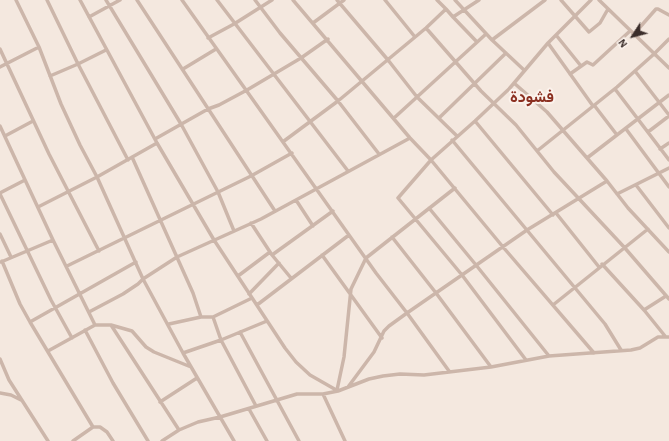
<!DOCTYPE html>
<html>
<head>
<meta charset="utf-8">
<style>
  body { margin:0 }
  #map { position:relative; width:669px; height:441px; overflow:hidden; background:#f4e8df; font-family:"Alegreya Sans",sans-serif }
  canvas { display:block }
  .north { position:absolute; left:613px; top:16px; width:40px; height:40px; -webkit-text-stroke:3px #fbf2ec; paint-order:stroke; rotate:234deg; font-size:11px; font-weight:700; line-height:16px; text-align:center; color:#3a2d2a }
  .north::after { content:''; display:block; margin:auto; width:14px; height:18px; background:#3a2d2a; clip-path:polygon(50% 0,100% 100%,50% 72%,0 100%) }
</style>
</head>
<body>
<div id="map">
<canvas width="669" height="441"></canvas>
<div class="north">N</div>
</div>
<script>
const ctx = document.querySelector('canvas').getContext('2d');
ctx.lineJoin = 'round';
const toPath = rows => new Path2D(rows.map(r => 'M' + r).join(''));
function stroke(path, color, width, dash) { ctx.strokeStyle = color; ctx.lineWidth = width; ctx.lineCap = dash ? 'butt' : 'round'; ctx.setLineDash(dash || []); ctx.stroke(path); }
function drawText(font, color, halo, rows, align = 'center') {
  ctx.font = font + ' "Alegreya Sans",Vazirmatn,sans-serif'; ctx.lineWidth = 4; ctx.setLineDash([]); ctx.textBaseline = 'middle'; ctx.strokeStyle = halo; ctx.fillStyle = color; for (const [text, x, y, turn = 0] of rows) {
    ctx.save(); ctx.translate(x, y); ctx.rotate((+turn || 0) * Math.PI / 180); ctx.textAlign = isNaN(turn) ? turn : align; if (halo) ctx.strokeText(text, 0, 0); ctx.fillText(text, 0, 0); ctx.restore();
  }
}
stroke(toPath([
  [16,0,39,47,61,104,80,145,97,177,143,279,183,353,234,441],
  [47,0,78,64,128,160],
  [80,0,157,143,214,240,285,348,296,362,310,375,338,391],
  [106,0,181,124,218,192,234,231],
  [137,0,275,211],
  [182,0,376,273,407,313,527,230,607,181],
  [217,0,348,171],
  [255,0,280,33,338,101,379,154],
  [293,0,410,138,431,160,503,247,594,353],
  [337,0,388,60,417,97,457,136],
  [385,0,415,37],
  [455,0,492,40,524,70],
  [561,0,589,32,600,23,608,9],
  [599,0,669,68],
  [446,9,453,17,479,0],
  [89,17,120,0],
  [453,17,477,42],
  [313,23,344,0],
  [426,28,481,91,516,125,554,172,624,247,669,299],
  [556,35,581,66],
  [633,35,656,9,658,9,669,15],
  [208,38,234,24,272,0],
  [492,40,545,0],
  [548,43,593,106],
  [0,49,49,154,99,251],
  [0,67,39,47],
  [183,69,216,49],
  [635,71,669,115],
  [570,74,587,62,593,65,630,31],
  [50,76,78,64,106,50],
  [514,83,547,112,607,181,628,208,669,252],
  [615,89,669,160],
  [594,105,617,135],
  [394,118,486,34],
  [439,118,506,53],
  [475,121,553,215],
  [0,126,53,240,95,325],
  [626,129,669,187],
  [648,132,669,116],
  [5,136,33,121],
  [155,139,208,109,219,105,247,90,301,58,328,39],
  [452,140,605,324,621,350],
  [284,141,338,101,426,28,446,9,437,0],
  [660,149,669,143],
  [537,151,617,87,654,54,669,39],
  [132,157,193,293,201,317],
  [587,158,669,95],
  [636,185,669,228],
  [0,193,25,180],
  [0,194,51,300,72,338],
  [617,194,669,168],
  [296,200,313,226],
  [38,207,97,177,157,143],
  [429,208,476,265,549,356],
  [556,213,599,267],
  [251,223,272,255,291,278],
  [0,234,11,257],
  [392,237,436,293,491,367],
  [272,255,333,211],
  [322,255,382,338],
  [2,261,20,304,30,322,93,427],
  [1,262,53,240],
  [602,264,644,310,665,336],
  [67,266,251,176,292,153],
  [238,276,270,252],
  [249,294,279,263],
  [257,305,349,235],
  [553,305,648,229],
  [644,310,666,296],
  [89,312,123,294,138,284,143,279,177,257,261,219,410,138],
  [213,317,221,340,256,406],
  [30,322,136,262],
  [169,324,201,317,213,317,252,298],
  [111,325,179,430],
  [85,330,113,383,148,441],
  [240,332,299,441],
  [48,351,95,325,111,325,132,331,146,347,154,352,191,367],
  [183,353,221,340,267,321],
  [0,359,9,380,48,441],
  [526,360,462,275,398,198,431,160,475,121,509,89,548,43,591,0],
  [348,387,374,352,384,331,389,326,407,313,449,371],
  [337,390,344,357,351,289,366,258,455,188],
  [0,393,11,395,21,400],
  [323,394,345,441],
  [160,402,197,378],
  [249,409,267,441],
  [73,441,93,427,100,427,107,432,113,441],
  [162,441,179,430,198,422,220,417,297,394,323,394,338,391,369,379,383,376,400,374,424,375,491,367,549,356,631,350,640,348,658,337,669,337]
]), '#ccb6aa', 3.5);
drawText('bold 16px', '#8b2f20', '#fbf2ec', [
  ["فشودة",532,97]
]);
</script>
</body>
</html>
